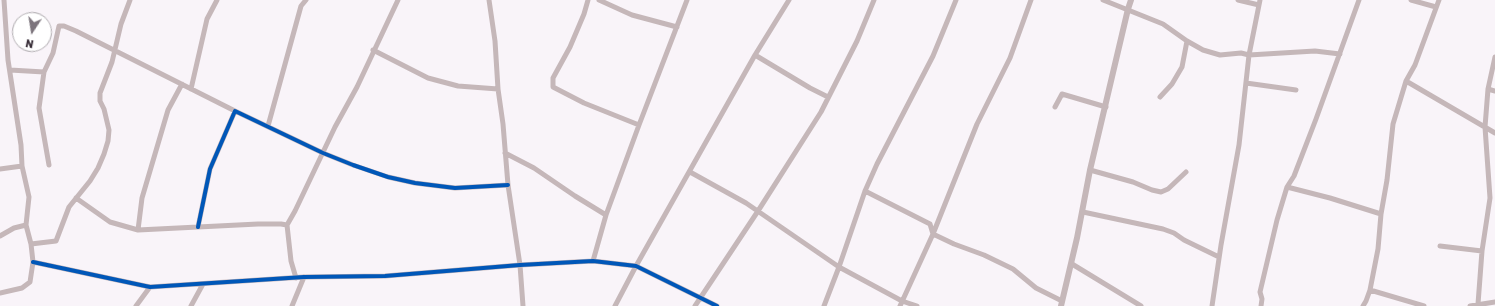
<!DOCTYPE html>
<html>
<head>
<meta charset="utf-8">
<style>
  body { margin:0 }
  #map { position:relative; width:1495px; height:306px; overflow:hidden; background:#f9f4f9; font-family:Rubik,sans-serif }
  canvas { display:block }
  .north { position:absolute; left:12px; top:12px; width:40px; height:40px; box-sizing:border-box; background:#fff; border:1px solid #b0acb0; border-radius:50%; rotate:192deg; font-size:11px; font-weight:700; line-height:16px; text-align:center; color:#392f39 }
  .north::after { content:''; display:block; margin:auto; width:14px; height:18px; background:#7c747c; clip-path:polygon(50% 0,100% 100%,50% 72%,0 100%) }
</style>
</head>
<body>
<div id="map">
<canvas width="1495" height="306"></canvas>
<div class="north">N</div>
</div>
<script>
const ctx = document.querySelector('canvas').getContext('2d');
ctx.lineJoin = 'round';
const toPath = rows => new Path2D(rows.map(r => 'M' + r).join(''));
function stroke(path, color, width, dash) { ctx.strokeStyle = color; ctx.lineWidth = width; ctx.lineCap = dash ? 'butt' : 'round'; ctx.setLineDash(dash || []); ctx.stroke(path); }
stroke(toPath([
  [4,0,8,60,21,145,22,166,29,197,26,225],
  [489,0,495,41,498,89,503,124,508,185,520,265,523,306],
  [588,0,584,14,570,47,553,78,553,87,584,103,639,125],
  [599,0,632,15,677,27],
  [1103,0,1163,24,1187,41,1203,50,1220,55,1241,53,1249,55,1315,51,1340,54],
  [1238,0,1259,5],
  [1359,0,1316,119,1294,176,1287,187,1330,198,1381,214],
  [1411,0,1436,7],
  [373,50,428,78,458,86,498,89],
  [755,55,810,88,828,97],
  [10,70,44,72],
  [1406,81,1495,133],
  [1246,83,1296,90],
  [191,89,207,19,217,0],
  [1488,89,1495,91],
  [1160,97,1172,84,1182,67,1187,41],
  [1055,107,1062,94,1106,107],
  [268,126,301,6,306,0],
  [505,153,534,168,575,196,606,215],
  [49,165,39,108,44,72,53,53,59,26,64,26,76,31,235,111],
  [0,169,22,166],
  [1090,170,1133,182,1152,190,1161,192,1168,189,1186,172],
  [690,172,746,203,839,267,902,301,917,306],
  [865,191,930,224,933,234,954,244,984,255,1013,269,1036,288,1062,301],
  [76,198,110,222,138,230,258,224,281,224,287,225,295,211,335,127,357,87,398,0],
  [1083,212,1163,229,1174,233,1184,240,1219,257],
  [287,225,291,261,296,278],
  [198,227,210,169,235,111,323,153,353,165,388,177,415,183,455,188,508,185],
  [138,230,142,198,168,110,182,84],
  [0,236,14,228,26,225,31,244,33,262,30,282,22,288,0,293],
  [31,244,56,241,69,207,90,181,98,168,104,154,108,141,109,130,104,109,100,101,100,93,112,62,121,24,130,0],
  [1440,246,1482,251],
  [593,261,606,215,639,125,687,0],
  [33,262,150,287,304,277,385,276,520,265,593,261,636,266,717,306],
  [1072,264,1141,306],
  [1478,304,1482,251,1490,198,1485,127,1488,89,1495,57],
  [136,306,150,287],
  [191,306,203,284],
  [292,306,304,277],
  [615,306,636,266,755,55,789,0],
  [695,306,758,211,821,112,857,41,874,0],
  [824,306,839,267,865,191,877,164,933,56,956,0],
  [900,306,933,234,977,124,1010,58,1031,0],
  [1212,306,1221,245,1239,145,1249,55,1260,0],
  [1261,306,1262,299,1260,292,1277,220,1287,187],
  [1363,306,1366,301,1370,290],
  [1424,306,1370,290,1378,249,1381,214,1387,180,1393,124,1406,81,1415,65,1439,0],
  [1470,306,1495,302]
]), '#c5b7b9', 5);
stroke(toPath([
  [1061,306,1077,238,1090,170,1128,9,1131,0]
]), '#c5b7b9', 6);
stroke(toPath([
  [198,227,210,169,235,111,323,153,353,165,388,177,415,183,455,188,508,185],
  [33,262,150,287,304,277,385,276,520,265,593,261,636,266,717,306]
]), '#0057b8', 4);
</script>
</body>
</html>
